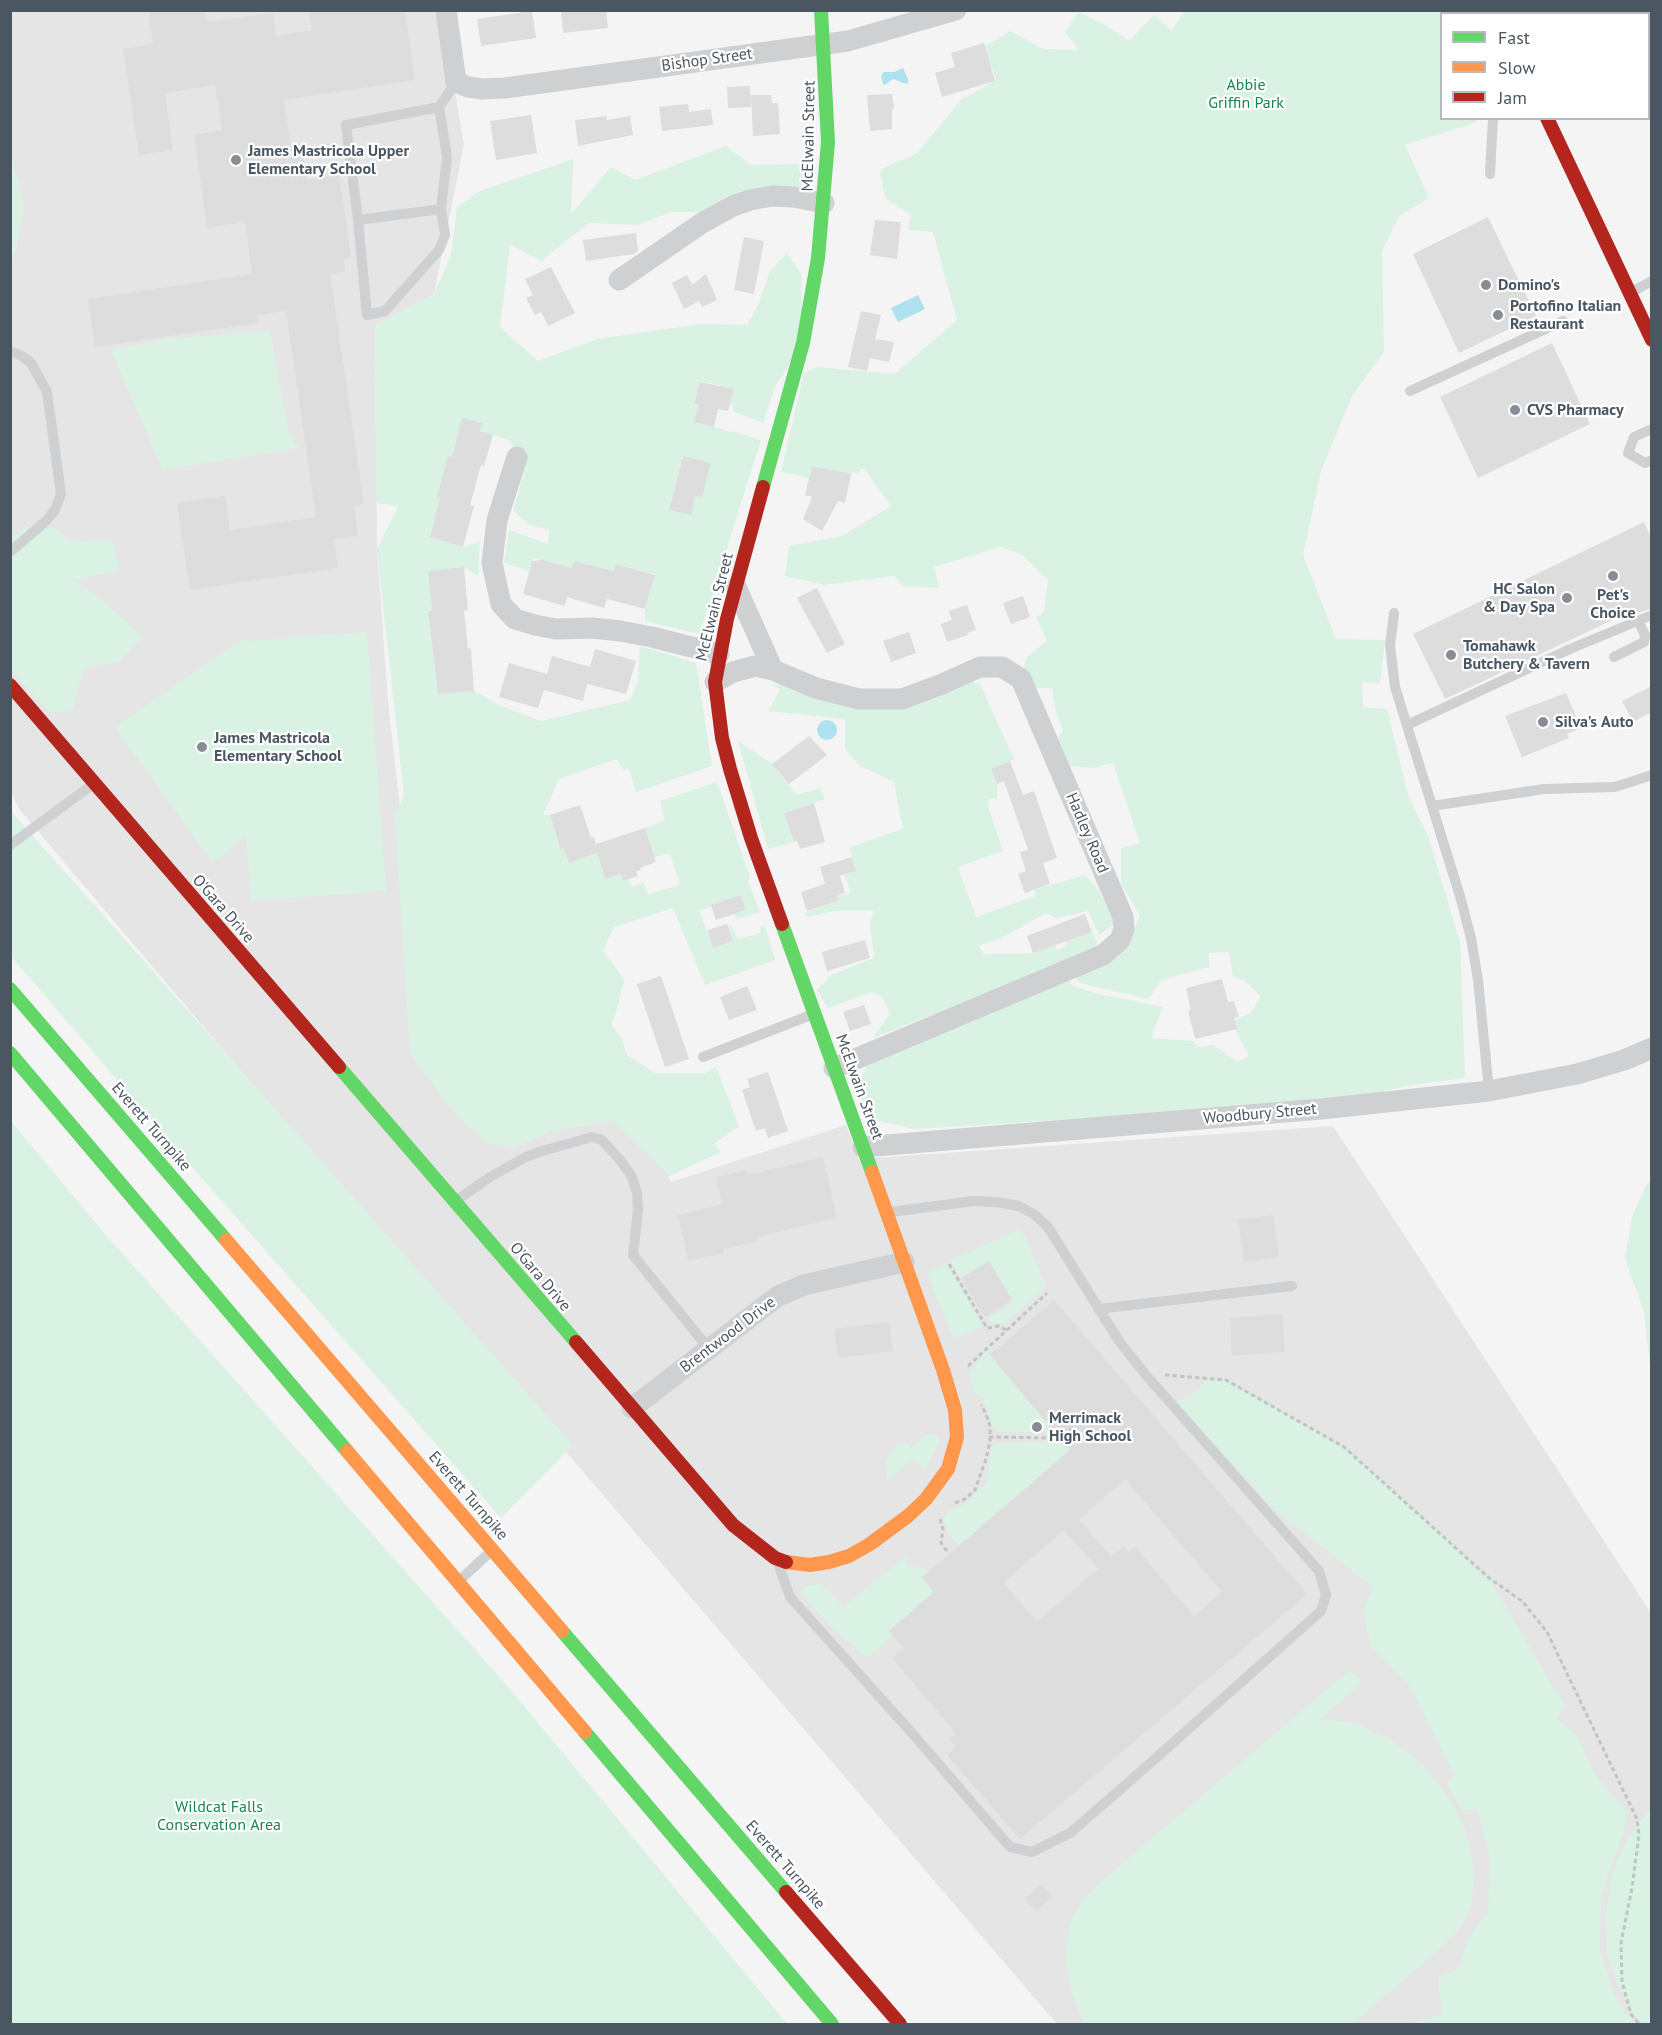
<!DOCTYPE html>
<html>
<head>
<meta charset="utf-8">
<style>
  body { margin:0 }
  #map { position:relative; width:1662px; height:2035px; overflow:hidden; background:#f4f4f4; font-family:"PT Sans",sans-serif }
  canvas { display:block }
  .frame { position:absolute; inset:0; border:12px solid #4a5661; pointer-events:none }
  .legend { position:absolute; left:1440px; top:12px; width:210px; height:108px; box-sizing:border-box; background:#fff; border:2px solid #b7bbc0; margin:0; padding:8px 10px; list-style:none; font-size:18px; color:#4a5661 }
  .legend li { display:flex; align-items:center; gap:12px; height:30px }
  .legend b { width:30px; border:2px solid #b7bbc0 }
</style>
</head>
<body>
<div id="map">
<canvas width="1662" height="2035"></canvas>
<div class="frame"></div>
<ul class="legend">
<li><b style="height:8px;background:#63d668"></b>Fast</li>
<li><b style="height:8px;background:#ff974d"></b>Slow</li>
<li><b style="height:8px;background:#b3261e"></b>Jam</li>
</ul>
</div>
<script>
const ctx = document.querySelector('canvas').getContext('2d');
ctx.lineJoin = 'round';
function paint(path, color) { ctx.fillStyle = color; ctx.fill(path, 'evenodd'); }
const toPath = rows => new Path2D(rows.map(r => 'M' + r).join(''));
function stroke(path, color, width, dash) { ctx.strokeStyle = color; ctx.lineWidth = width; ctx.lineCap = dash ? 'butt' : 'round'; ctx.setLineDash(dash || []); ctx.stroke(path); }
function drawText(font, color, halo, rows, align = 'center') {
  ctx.font = font + ' "PT Sans",sans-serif'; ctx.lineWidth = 4.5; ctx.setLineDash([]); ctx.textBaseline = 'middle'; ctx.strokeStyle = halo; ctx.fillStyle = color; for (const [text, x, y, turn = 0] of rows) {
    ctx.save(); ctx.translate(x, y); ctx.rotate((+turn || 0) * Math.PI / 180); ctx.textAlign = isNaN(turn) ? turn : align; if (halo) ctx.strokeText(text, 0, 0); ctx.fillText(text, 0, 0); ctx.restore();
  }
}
paint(toPath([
  [11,11,441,11,464,144,434,294,375,326,377,549,388,702,427,1046,639,1088,671,1182,846,1125,859,1159,1333,1126,1651,1613,1651,2024,1057,2024,385,1241,19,809,11,792]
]), '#e6e5e6');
paint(toPath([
  [1184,11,1467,11,1469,13,1442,14,1442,118,1477,119,1477,122,1405,145,1429,198,1399,216,1382,251,1384,352,1352,396,1321,471,1303,555,1336,639,1385,640,1380,683,1362,682,1363,707,1387,709,1408,795,1428,836,1460,942,1465,1078,1418,1084,1320,1104,915,1129,865,1118,859,1085,871,1053,1063,972,1073,986,1095,993,1163,1007,1151,1038,1193,1041,1198,1047,1213,1045,1237,1062,1249,1056,1231,1022,1251,1013,1261,996,1245,981,1233,977,1229,952,1209,953,1209,967,1161,980,1149,999,1080,983,1074,976,1133,932,1140,915,1121,884,1121,848,1140,843,1113,763,1093,768,1069,766,1055,741,1063,731,1056,712,1052,688,1033,688,1024,670,1026,658,1047,641,1036,618,1044,611,1048,580,1021,554,1000,547,934,567,939,588,904,586,894,576,825,585,785,576,789,546,842,536,891,506,865,469,860,469,859,474,852,471,851,475,812,466,809,478,781,472,804,373,817,367,895,374,957,320,933,232,908,230,911,215,885,198,880,170,917,153,962,99,995,81,996,79,984,47,1010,31,1043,49,1080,50,1065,33,1078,12,1104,24,1129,41,1154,15,1172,31],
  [726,146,751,165,810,164,815,175,794,197,721,212,670,212,638,225,589,223,541,261,510,244,500,327,538,361,597,339,700,324,747,325,758,305,770,271,787,253,801,274,803,343,775,387,763,423,733,411,734,405,730,406,733,389,701,381,694,403,699,404,695,422,731,432,732,431,761,440,729,541,724,563,699,634,645,621,645,609,655,574,616,564,614,571,575,561,572,568,533,558,529,571,504,563,509,530,548,544,549,530,528,524,513,511,520,487,521,477,525,479,517,457,509,440,480,431,482,423,462,419,452,457,437,497,440,498,430,537,463,547,480,542,478,576,464,567,432,611,428,612,438,694,474,691,499,705,541,721,630,700,638,681,640,646,696,663,712,766,636,792,629,769,623,770,617,759,559,779,543,815,550,815,559,849,563,848,569,863,597,853,605,879,621,874,623,880,628,879,631,887,643,882,648,894,680,885,670,854,654,857,645,828,665,820,660,801,717,782,750,877,748,881,760,912,736,919,734,914,746,910,741,895,699,911,713,948,732,941,728,927,731,925,738,939,760,933,761,927,765,926,775,960,705,985,673,908,614,927,603,950,624,980,616,1013,611,1024,621,1037,627,1055,655,1073,705,1073,716,1067,739,1126,714,1144,721,1152,670,1176,613,1121,549,1132,515,1148,486,1142,456,1115,410,1054,395,815,404,796,377,549,398,506,376,503,375,325,434,294,451,255,457,207,480,191,573,159,571,214,611,167,635,180],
  [683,456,711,463,702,498,695,496,690,515,669,509],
  [11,158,19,183,24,208,17,245,11,263],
  [270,331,288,429,298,448,163,470,111,351,164,339],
  [26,527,55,528,71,541,112,540,120,570,75,580,104,602,143,637,120,661,84,669,72,711,49,712,11,670,10,539],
  [367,632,386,891,251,901,246,836,213,863,115,727,233,646,232,642,239,642,245,638,248,641],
  [965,680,980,684,1014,759,991,770,997,784,997,799,989,799,988,806,1003,851,958,867,976,917,1035,896,1034,890,1085,875,1099,891,1115,924,1099,935,1088,911,1056,918,1046,913,1001,938,978,946,984,954,1033,953,1055,945,1057,950,1067,946,1066,941,1092,932,1100,950,873,1038,890,1013,882,997,872,992,828,1008,817,990,831,975,874,958,870,922,874,910,835,911,806,917,805,913,838,901,837,896,851,893,844,875,856,871,850,847,903,829,894,782,860,766,845,749,845,719,768,711,780,690,772,684,793,683,825,699],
  [738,741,772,764,797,795,820,788,825,799,784,813,794,842,768,849],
  [10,810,573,1445,501,1518,177,1150,11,956],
  [11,1121,104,1233,511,1690,787,2024,11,2024],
  [1651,1180,1651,1376,1644,1312,1625,1259,1632,1217,1646,1185],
  [1018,1230,1025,1235,1046,1287,1004,1324,992,1323,989,1317,1013,1303,989,1261,961,1278,950,1261],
  [946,1264,983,1326,953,1338,927,1273],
  [987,1351,1053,1430,1051,1432,998,1432,992,1425,983,1398,974,1393,970,1379,971,1371],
  [1207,1379,1226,1380,1344,1447,1489,1578,1565,1707,1556,1718,1578,1737,1593,1772,1627,1812,1623,1835,1608,1874,1601,1898,1600,1949,1611,1987,1623,2010,1638,2024,1417,2024,1415,2022,1442,2015,1438,1978,1459,1968,1469,1938,1488,1912,1490,1858,1477,1810,1462,1810,1447,1784,1454,1775,1410,1687,1371,1647,1363,1612,1373,1587,1275,1510,1176,1403,1194,1393],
  [930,1434,937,1436,940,1440,928,1466,923,1470,913,1459,887,1480,886,1460,896,1447,905,1441,911,1449,923,1437],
  [1087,1436,959,1545,949,1535,944,1520,950,1509,962,1506,987,1483,991,1449,997,1443,1070,1442],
  [904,1558,908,1559,906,1564,908,1567,921,1567,928,1572,922,1578,934,1592,889,1631,893,1635,867,1658,836,1631,803,1596,801,1591,807,1586,820,1583,832,1593,843,1607],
  [1350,1670,1362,1683,1320,1719,1342,1721,1359,1725,1393,1741,1423,1765,1451,1801,1466,1831,1474,1867,1472,1901,1466,1918,1457,1932,1441,1948,1352,2024,1085,2024,1071,1992,1065,1957,1070,1924,1083,1900,1104,1879],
  [1651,1809,1652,2024,1643,2024,1631,2011,1617,1983,1607,1953,1606,1913,1611,1877,1618,1859,1629,1836]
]), '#d9f2e3');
paint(toPath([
  [903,68,909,82,906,84,893,79,885,85,883,84,881,75,884,72,894,72],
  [918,295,925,309,898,322,891,308],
  '817 730a10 10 0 1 1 20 0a10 10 0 1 1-20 0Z'
]), '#aee2f0');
paint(toPath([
  [148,10,205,10,207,22,273,13,276,36,312,30,309,10,405,10,415,80,284,100,291,144,301,143,307,180,339,175,351,257,344,259,345,272,330,274,364,504,354,506,358,536,334,539,338,568,190,590,177,503,225,496,230,530,316,517,286,311,257,315,258,323,95,347,88,299,252,274,245,222,207,228,194,135,222,130,215,85,165,93,173,150,139,155,123,49,153,44],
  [561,10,606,10,608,28,563,33],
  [532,11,536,38,481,46,477,19],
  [984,43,995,81,942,97,935,73,955,67,951,53],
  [750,86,751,107,728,108,727,87],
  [892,94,894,108,892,109,892,129,870,131,867,95],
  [751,95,771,95,772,103,778,103,780,134,753,136],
  [688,104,689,112,711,109,713,125,662,131,659,107],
  [531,115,537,153,496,160,490,121],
  [606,116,607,120,630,116,633,135,578,146,575,120],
  [1488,217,1536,316,1459,353,1413,254],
  [875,220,901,222,897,259,870,255],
  [636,233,638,251,634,254,586,261,583,240],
  [744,237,764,241,754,294,734,290],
  [551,267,575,313,548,326,541,312,535,315,526,298,533,295,525,279],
  [706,274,717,300,702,307,699,301,684,309,672,283,687,275,692,285],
  [861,311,881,315,875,339,894,342,889,362,870,358,867,371,848,367],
  [1552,343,1590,424,1478,478,1440,397],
  [700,382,734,389,728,411,718,409,714,427,694,422,699,404,694,404],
  [462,418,482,423,480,431,493,435,484,466,481,465,470,505,474,506,463,547,430,537,440,498,437,497,448,456,452,457],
  [683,456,711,463,702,498,695,496,691,515,669,510],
  [812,466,851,474,845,503,838,501,822,531,803,519,812,497,805,495],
  [1644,522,1652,539,1652,608,1622,619,1621,616,1445,699,1413,634],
  [542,560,572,568,574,561,614,571,616,564,655,575,645,609,607,599,604,608,567,597,565,606,523,594,532,561],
  [464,567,468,610,464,611,468,649,471,648,474,691,438,694,428,611,432,611,428,571],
  [817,588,845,644,827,653,797,598],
  [1023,596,1030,617,1011,624,1003,603],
  [967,605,976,630,967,633,968,635,947,642,941,624,952,620,949,611],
  [909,632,916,653,891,662,883,641],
  [595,649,636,661,626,694,587,684,583,701,544,690,538,708,499,697,509,663,547,674,552,656,590,667],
  [1652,686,1652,712,1633,722,1622,701],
  [1566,693,1581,728,1567,734,1569,738,1522,757,1505,716],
  [809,736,827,755,789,784,772,764],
  [1010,761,1023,795,1034,791,1057,858,1043,863,1050,884,1025,893,1018,874,1026,871,1020,852,1028,850,1004,781,997,784,991,769],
  [814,803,825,842,800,849,797,841,794,842,784,813],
  [580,805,591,838,594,837,596,844,645,828,656,862,640,868,641,870,636,871,638,876,623,881,621,874,605,879,597,853,569,863,563,848,560,849,550,815],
  [852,857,856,871,840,876,845,893,837,896,838,901,807,911,801,892,825,884,820,867],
  [741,895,746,910,716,920,711,905],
  [1085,914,1092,932,1033,953,1027,936],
  [727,924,733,941,713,948,707,930],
  [865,940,870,958,827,971,822,952],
  [661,976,689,1059,665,1067,637,984],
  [1222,979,1228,1002,1234,1001,1239,1017,1234,1018,1237,1029,1195,1039,1188,1010,1191,1010,1186,988],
  [747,986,757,1010,729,1020,720,997],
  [864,1005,871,1024,850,1031,843,1012],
  [768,1072,788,1131,768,1138,765,1128,756,1131,742,1090,750,1087,747,1079],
  [823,1157,837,1218,757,1237,758,1241,723,1249,724,1253,688,1261,678,1215,722,1204,716,1177,747,1170,748,1175],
  [1273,1215,1279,1257,1244,1262,1238,1219],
  [989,1261,1012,1300,985,1317,961,1278],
  [1054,1300,1307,1594,1020,1839,947,1755,956,1748,949,1739,956,1733,892,1658,904,1648,889,1631,934,1592,922,1578,1070,1450,990,1355],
  [1125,1479,1222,1592,1194,1616,1135,1547,1129,1552,1124,1547,1111,1557,1079,1519],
  [1064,1530,1098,1569,1037,1622,1003,1583],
  [1282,1314,1285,1352,1232,1356,1230,1318],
  [889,1322,893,1351,838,1358,834,1329],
  [1042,1884,1053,1897,1036,1911,1025,1899]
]), '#ddddde');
stroke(toPath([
  [949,1264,987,1328,999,1326,1006,1330],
  [968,1366,1047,1293],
  [1165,1375,1226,1380,1344,1447,1489,1578,1522,1601,1547,1632,1637,1819,1639,1835,1632,1888,1621,1943,1622,1982,1631,2014,1639,2024],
  [989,1437,1059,1438,1073,1428],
  [955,1503,965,1499,975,1490,986,1459,990,1442,990,1426,986,1414,981,1405],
  [940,1519,943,1529,941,1543,947,1551]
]), '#bcc7c4', 3, [4.5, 3]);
stroke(toPath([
  [439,107,346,125,358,220,441,209,447,157,439,107,456,82],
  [1490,174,1493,118],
  [358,220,367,315,385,311,439,250,445,235,441,209],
  [1633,291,1652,281],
  [10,351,22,356,31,363,47,392,61,494,55,510,46,521,10,552],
  [1410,391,1563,321],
  [1652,429,1634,437,1628,453,1645,463,1652,460],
  [1394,613,1390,645,1395,687,1460,896,1471,938,1478,980,1489,1091],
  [1614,657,1644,642,1645,635,1638,621],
  [1407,725,1570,649,1652,615],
  [1432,806,1544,789,1615,787,1652,775],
  [10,845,92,785],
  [703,1057,811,1015],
  [457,1200,490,1177,526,1157,542,1151,592,1137,602,1140,621,1161,632,1177,637,1193,638,1210,633,1255,709,1349],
  [1098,1309,1292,1286],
  [779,1566,790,1597,912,1733,1010,1847,1032,1852,1070,1833,1138,1774,1321,1611,1326,1595,1319,1571,1145,1374,1119,1341,1048,1227,1035,1215,1019,1206,996,1202,974,1201,890,1212],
  [460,1580,490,1552]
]), '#ced0d2', 10);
stroke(toPath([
  [446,10,456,82,468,87,482,89,505,88,848,41,956,10],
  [1564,10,1567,14],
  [1648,96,1652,99],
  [619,280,702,223,733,206,750,200,772,196,794,197,824,203],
  [517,457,497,520,492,563,501,604,515,619,535,625,556,629,593,628,620,631,652,637,719,654],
  [736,587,773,670,816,688,859,699,902,699,942,684,980,667,1002,667,1021,679,1123,917,1124,929,1120,940,1103,955,834,1068],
  [715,682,733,672,755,666,773,670],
  [863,1147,1321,1109,1489,1091,1577,1074,1624,1060,1652,1048],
  [632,1408,778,1296,804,1285,904,1262]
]), '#ced0d2', 21);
stroke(toPath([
  [763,487,803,343,818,258,828,142,821,10],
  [782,924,872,1172],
  [10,989,226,1240],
  [10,1053,347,1451],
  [339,1067,576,1342],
  [562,1631,786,1892],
  [585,1732,832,2024]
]), '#63d668', 14);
stroke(toPath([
  [226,1240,562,1631],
  [347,1451,585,1732],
  [786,1562,810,1565,829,1562,849,1556,870,1544,908,1516,926,1499,948,1469,957,1437,955,1410,943,1370,872,1172]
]), '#ff974d', 14);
stroke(toPath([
  [1496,10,1497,14],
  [1547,118,1652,340],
  [763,487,727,619,715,682,722,738,730,769,751,838,782,924],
  [10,685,339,1067],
  [576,1342,733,1525,775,1558,786,1562],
  [786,1892,900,2024]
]), '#b3261e', 14);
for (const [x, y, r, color] of [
  [236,160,6,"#868d94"],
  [1486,285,6,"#868d94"],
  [1498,315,6,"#868d94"],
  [1515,410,6,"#868d94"],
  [1613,576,6,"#868d94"],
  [1567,598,6,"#868d94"],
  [1451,655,6,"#868d94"],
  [1543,722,6,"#868d94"],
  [202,747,6,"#868d94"],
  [1037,1427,6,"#868d94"]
]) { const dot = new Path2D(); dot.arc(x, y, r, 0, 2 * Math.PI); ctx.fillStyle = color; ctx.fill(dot); stroke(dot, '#fff', 2); }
drawText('16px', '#4a5661', '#fff', [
  ["Bishop Street",707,60,-8],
  ["McElwain Street",809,136,-89],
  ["McElwain Street",715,607,-76],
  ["Hadley Road",1087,833,67],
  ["O'Gara Drive",223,909,49],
  ["McElwain Street",859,1087,70],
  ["Woodbury Street",1260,1114,-5],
  ["Everett Turnpike",151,1127,49],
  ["O'Gara Drive",540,1277,50],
  ["Brentwood Drive",728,1335,-37],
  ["Everett Turnpike",468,1496,49],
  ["Everett Turnpike",785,1865,49]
]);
drawText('16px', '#17864f', '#fff', [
  ["Abbie",1246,85],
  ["Griffin Park",1246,103],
  ["Wildcat Falls",219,1807],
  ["Conservation Area",219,1825]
]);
drawText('bold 16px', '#4a5661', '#fff', [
  ["James Mastricola Upper",248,151],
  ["Elementary School",248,169],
  ["Domino's",1498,285],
  ["Portofino Italian",1510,306],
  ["Restaurant",1510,324],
  ["CVS Pharmacy",1527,410],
  ["HC Salon",1555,589,"right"],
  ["& Day Spa",1555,607,"right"],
  ["Pet's",1613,595,"center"],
  ["Choice",1613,613,"center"],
  ["Tomahawk",1463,646],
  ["Butchery & Tavern",1463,664],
  ["Silva's Auto",1555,722],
  ["James Mastricola",214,738],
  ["Elementary School",214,756],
  ["Merrimack",1049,1418],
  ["High School",1049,1436]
], 'left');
</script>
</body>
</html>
